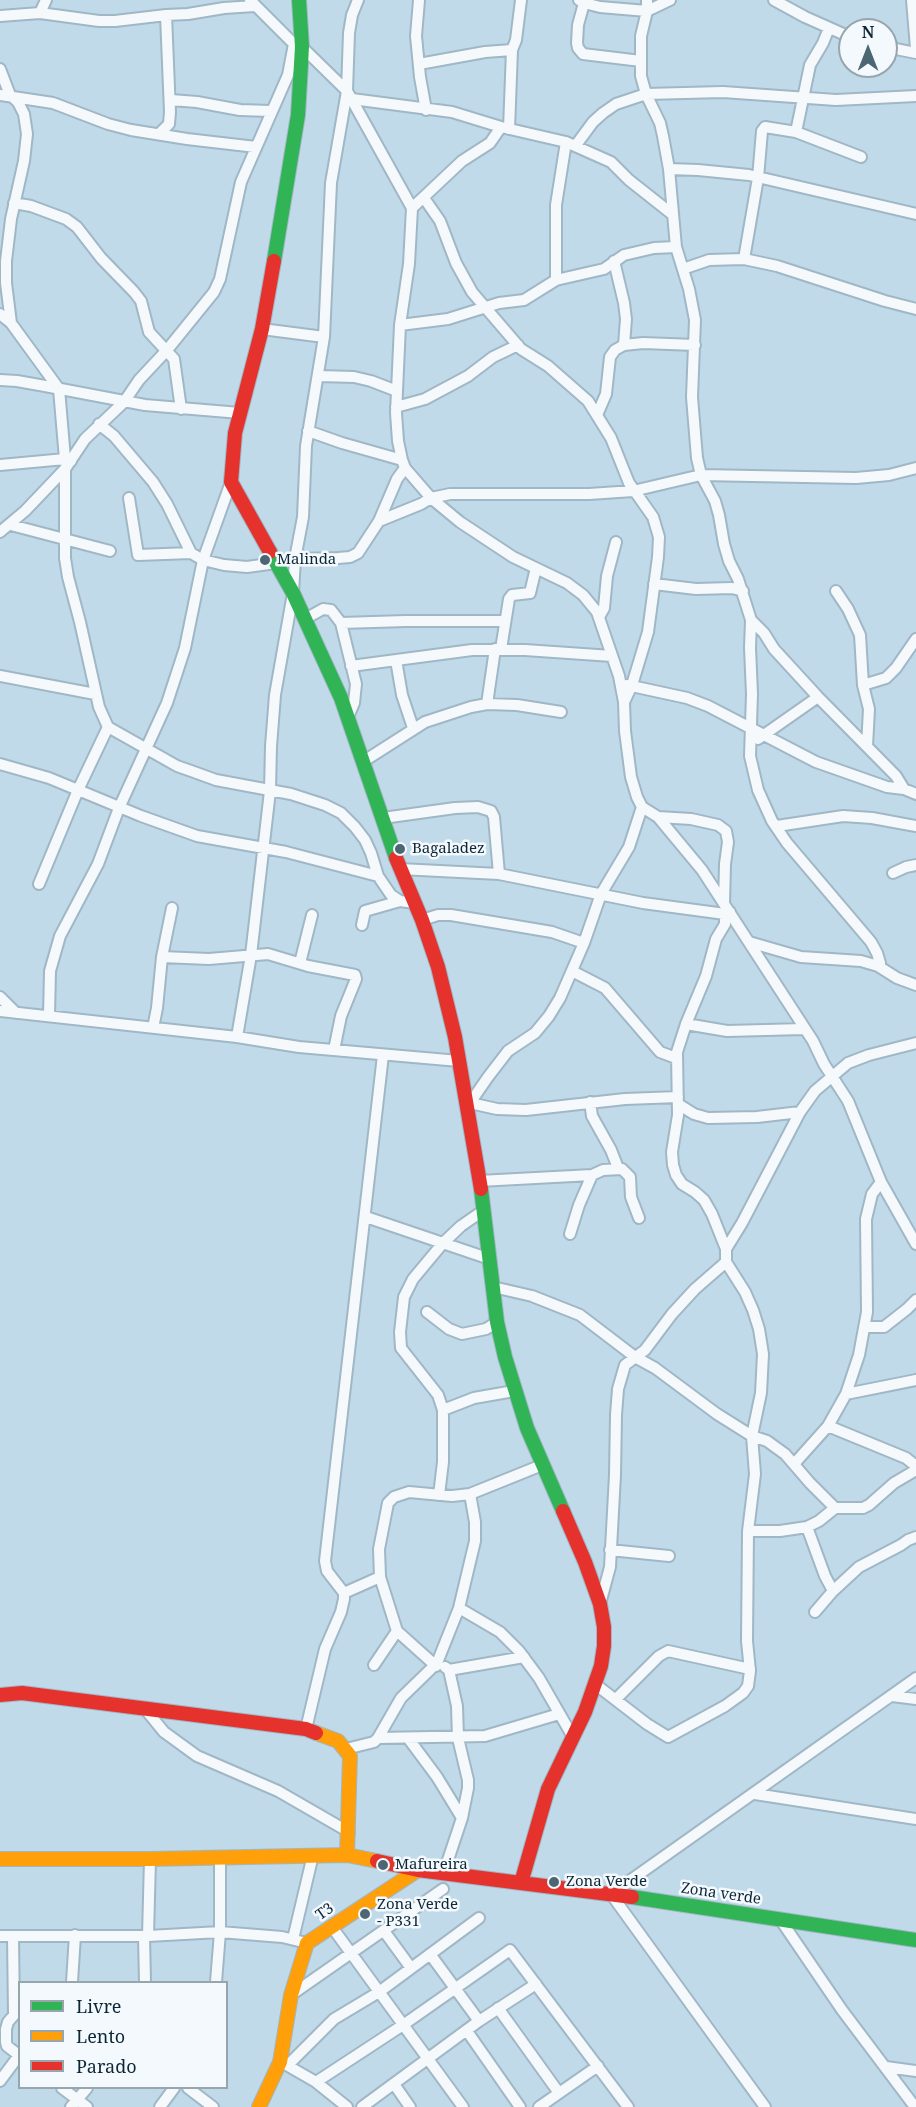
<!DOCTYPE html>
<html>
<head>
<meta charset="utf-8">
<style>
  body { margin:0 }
  #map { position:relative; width:916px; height:2107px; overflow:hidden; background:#c0daea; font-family:"Noto Serif",serif }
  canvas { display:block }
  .legend { position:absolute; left:18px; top:1981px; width:210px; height:108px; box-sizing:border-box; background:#f3f9fd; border:2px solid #97a5ad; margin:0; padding:8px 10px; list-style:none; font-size:18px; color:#0e2735 }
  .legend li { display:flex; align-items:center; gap:12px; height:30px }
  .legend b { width:30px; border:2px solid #97a5ad }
  .north { position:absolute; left:838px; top:18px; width:60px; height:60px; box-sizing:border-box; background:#f3f9fd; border:2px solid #97a5ad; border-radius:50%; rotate:0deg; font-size:16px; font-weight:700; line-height:24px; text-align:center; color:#0e2735 }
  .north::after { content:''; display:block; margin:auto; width:21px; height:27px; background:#4c6674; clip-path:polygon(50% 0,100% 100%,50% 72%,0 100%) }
</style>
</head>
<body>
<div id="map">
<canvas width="916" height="2107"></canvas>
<ul class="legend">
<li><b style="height:8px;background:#30b455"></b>Livre</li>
<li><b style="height:8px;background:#ff9f0a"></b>Lento</li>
<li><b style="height:8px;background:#e5322d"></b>Parado</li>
</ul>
<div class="north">N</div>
</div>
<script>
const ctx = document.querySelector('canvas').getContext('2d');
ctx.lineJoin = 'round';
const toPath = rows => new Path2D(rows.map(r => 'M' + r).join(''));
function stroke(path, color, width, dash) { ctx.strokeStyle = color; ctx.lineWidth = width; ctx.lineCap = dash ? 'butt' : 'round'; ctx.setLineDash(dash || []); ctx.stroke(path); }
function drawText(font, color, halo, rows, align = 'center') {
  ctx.font = font + ' "Noto Serif",serif'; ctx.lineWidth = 5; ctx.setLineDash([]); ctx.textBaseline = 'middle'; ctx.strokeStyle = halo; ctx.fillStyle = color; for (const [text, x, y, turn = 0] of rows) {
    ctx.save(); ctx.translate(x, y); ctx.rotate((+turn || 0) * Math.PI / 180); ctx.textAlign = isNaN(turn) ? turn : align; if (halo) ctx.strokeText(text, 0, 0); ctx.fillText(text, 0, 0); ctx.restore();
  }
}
const street = toPath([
  [250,0,294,44,302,47,347,91,412,208],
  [419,0,416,36,420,77,426,110],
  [579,0,584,3,600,7,647,11,670,0],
  [647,0,647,11,641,36,641,76,646,94,660,123,663,136,669,169,676,247,689,289,695,320,692,397,697,458,701,475,715,501,719,515,724,544,729,561,738,579,751,620,764,633,774,649,818,697,896,776,904,789,916,794],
  [774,0,805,17,850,37],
  [912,0,916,48],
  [584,3,578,25,577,43,578,48,583,54,641,61],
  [40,13,46,0],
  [0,16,40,13,99,21,115,21,166,15,188,14,224,8,255,6],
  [886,47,916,53],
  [419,64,485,52,512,50],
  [0,69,10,95,18,102,24,114,27,134,24,161,11,219,6,261,6,283,11,323],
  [0,95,53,103,108,124,131,130,187,139,256,147],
  [352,99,452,112,501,127,566,142,611,162,629,180,672,214],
  [171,100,197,102,240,110,271,111],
  [501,127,490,143,462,161,412,208,409,264,400,325,396,413,398,441,402,460,405,468,431,498,460,522,513,557,567,583,583,595,597,612,619,676,624,702,625,731,631,777,637,797,642,807,658,817,702,870,813,1041,824,1064,848,1101,881,1182,916,1244],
  [509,129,512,50,516,40,521,0],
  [796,132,810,65,823,43,829,28],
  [159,134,169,124,170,112,166,15],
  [576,145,593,122,603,113,616,104,646,94,723,92,836,100,916,96],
  [669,169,698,170,749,175,916,214],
  [424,198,440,221,456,263,472,292,521,349,548,366,588,401,611,438,629,483,653,517,659,537,658,557,648,632,632,685,624,702],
  [14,203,31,206,66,219,77,227,101,258,134,292,141,301,149,332,174,359,181,409],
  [744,259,758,178,762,131,765,127,796,132,861,157],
  [614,261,624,303,626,319,624,345],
  [683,269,709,260,744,259,777,266,885,301,916,309],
  [556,280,556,205,566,142],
  [0,314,11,323,59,389,65,459],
  [400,325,448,319,499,303,524,300,556,280,604,269,624,255,654,248,676,247],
  [262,329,324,337],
  [319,376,354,377,371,381,397,391],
  [0,380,17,381,45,386,145,405,240,413],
  [396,407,425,399,468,376,493,357,518,345],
  [597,415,606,394,610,357,615,350,624,345,643,343,695,345],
  [99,424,114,436,153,482,167,504,191,553,203,560,224,565,247,567,276,563],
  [308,431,342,443,402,460],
  [0,465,65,459,71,461],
  [65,469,65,558,68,577,80,622,99,707,108,727,177,766,194,772,216,780,291,794,325,805,341,813,355,827,365,840,371,853,378,876,391,895,400,901,414,903],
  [129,498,138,555,191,553],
  [379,521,421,504,431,498,450,494,589,494,633,491,701,475,856,478,889,475,916,468],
  [11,525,110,551],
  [0,532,25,511,65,469,85,439,124,402,139,380,167,350,214,292,220,279,241,182,288,75,294,44],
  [295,559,338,558,350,557,358,553,379,521,397,479,405,468],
  [654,584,696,589,732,588,743,591],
  [836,591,848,609,860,635,863,685,869,709,867,746],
  [599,617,604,608,607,576,616,542],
  [305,619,323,609,331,610,341,623,356,684,354,703,348,717],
  [751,620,750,648,752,694,750,756,758,790,772,821,787,843,871,942,877,953,880,963,878,966],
  [341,623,406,621,505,621],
  [501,649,509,599,512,595,530,593,536,568],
  [396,660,402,695,413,728],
  [351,666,472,650,525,650,612,656],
  [0,676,95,694],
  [627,685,687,698,708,706,816,762,887,787,904,789],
  [863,685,886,678,896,668,916,639],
  [487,704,495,649],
  [758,739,818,697],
  [364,761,425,722,471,707,487,704,517,705,561,712],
  [0,764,49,778,141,816,197,836,286,852,378,876],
  [658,817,691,819,718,825,726,831,728,842,725,864,724,904],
  [383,818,455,808,478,807,491,811,494,817,499,874],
  [777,826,843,816,872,818,916,826],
  [400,869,499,874,643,903,725,914,730,912],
  [893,873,906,867,916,865],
  [39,884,78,790,108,727],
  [725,914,725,924,716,939,706,976,686,1024,677,1052,678,1115,672,1152,673,1165,676,1175,682,1184,695,1192,704,1200,712,1214,726,1249],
  [422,920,438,915,451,915,552,932,584,943],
  [362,925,365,911,400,901],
  [749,942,801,957,861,961,878,966,897,978,916,985],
  [162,957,209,959,268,954,308,966,355,975,356,979,341,1016,334,1050],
  [300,963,312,915],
  [572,971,605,988,660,1052,676,1058],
  [0,997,16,1013],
  [0,1011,237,1037,299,1047,459,1061],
  [49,1016,50,971,60,936,98,864,119,808,167,703,185,648,203,560,231,482],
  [686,1024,727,1031,804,1029],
  [153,1028,157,1008,162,957,172,908],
  [237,1037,251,955,270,791,271,746,275,695,293,593,295,559,303,517,306,446,324,337,331,183,347,91,349,33,352,15,358,0],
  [590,1102,592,1116,611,1150,618,1168],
  [470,1103,497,1109,526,1110,625,1099,678,1097],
  [467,1104,470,1103,488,1077,508,1051,535,1033,549,1016,560,998,584,943,601,894,629,847,642,807],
  [678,1104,694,1114,708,1118,757,1117,800,1112],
  [479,1181,592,1175,603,1170,622,1169,630,1177,631,1197,639,1218],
  [366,1217,490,1259],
  [570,1234,579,1205,592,1175],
  [493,1287,532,1296,580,1315,635,1357,655,1368,717,1414,752,1436,767,1441,785,1454,810,1483,835,1508],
  [427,1312,449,1329,462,1334,486,1329,497,1322],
  [865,1327,884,1327,907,1309,916,1300],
  [846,1394,916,1380],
  [443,1410,474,1398,514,1391],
  [828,1426,906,1458,916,1466],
  [794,1464,828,1426,846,1394,859,1355,867,1312,866,1219,872,1194,881,1182],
  [439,1495,443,1462,443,1410,438,1395,401,1348,400,1332,404,1297,413,1279,443,1243,461,1226,484,1210],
  [807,1527,825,1576,833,1591,815,1612],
  [748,1531,780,1531,807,1527,819,1521,835,1508,863,1508,869,1505,894,1483,916,1470],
  [610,1550,669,1556],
  [833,1591,859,1567,901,1545,908,1540,916,1537],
  [344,1593,380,1577],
  [600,1604,610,1567,615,1475,616,1415,618,1389,625,1365,645,1350,672,1314,695,1289,726,1262,726,1249,742,1223,800,1112,815,1091,848,1063,869,1055,916,1043],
  [459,1608,500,1632,519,1651,539,1678,573,1737],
  [374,1665,397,1631],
  [436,1666,397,1631,380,1577,379,1549,388,1503,394,1497,409,1492,452,1496,470,1494,542,1465],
  [445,1667,449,1670,524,1657],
  [595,1684,647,1724,668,1737,725,1706,743,1693,748,1686,750,1671,747,1641,748,1531,755,1474,752,1436,761,1393,763,1354,759,1329,753,1310,745,1292,726,1262],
  [892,1696,916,1699],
  [616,1699,659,1656,668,1651,750,1669],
  [146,1710,164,1732,197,1756,278,1791,349,1832],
  [306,1729,325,1649,341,1612,344,1599,344,1593,327,1571,325,1561,383,1055],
  [378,1738,485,1736,559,1714],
  [408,1738,437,1777,462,1818],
  [346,1749,374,1742,378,1738,401,1698,437,1663,459,1608,475,1541,475,1522,470,1494],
  [755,1794,916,1819],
  [444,1872,462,1818,468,1788,468,1780,458,1738,457,1706,449,1670],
  [780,1919,842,2010,915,2107],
  [332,1927,463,2107],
  [384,1931,411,1968],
  [0,1936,148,1936,220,1932,282,1937,307,1943],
  [13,1936,14,2015,8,2022,6,2029,6,2042,7,2046,20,2056],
  [144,1936,145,1982],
  [148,1936,150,1859],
  [293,1939,313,1855],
  [430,1954,479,2021],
  [72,1982,75,1935],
  [216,1982,220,1932,220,1857],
  [291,1995,443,1889],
  [498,2008,559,2093],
  [467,2031,520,2107],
  [283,2063,316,2082,347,2107],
  [288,2065,334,2019,379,1992,479,1918],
  [886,2067,916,2071],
  [0,2081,20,2054],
  [316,2082,403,2025,510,1950,628,2107],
  [394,2084,410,2107],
  [62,2088,87,2107],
  [188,2088,213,2107],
  [71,2107,87,2088],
  [160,2107,174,2088],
  [362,2107,479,2021,536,1984],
  [539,2107,598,2066],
  [765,2107,611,1894,916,1678]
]);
const fast = toPath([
  [274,261,298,115,302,47,299,0],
  [270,552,293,593,341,698,396,858],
  [481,1189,497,1322,505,1357,527,1428,563,1511],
  [632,1897,916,1940]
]);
const slow = toPath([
  [316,1733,338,1741,350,1756,347,1855],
  [0,1859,150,1859,347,1855,377,1861],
  [259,2107,280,2062,291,1995,307,1943,418,1870]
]);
const jam = toPath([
  [270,552,231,482,235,433,262,329,274,261],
  [396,858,422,920,438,967,455,1037,481,1189],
  [0,1695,22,1693,306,1729,316,1733],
  [377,1861,418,1870,632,1897],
  [521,1883,548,1789,585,1712,601,1666,604,1646,604,1627,600,1604,585,1562,563,1511]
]);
stroke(street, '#a0b7c5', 14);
stroke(fast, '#a0b7c5', 16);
stroke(slow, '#a0b7c5', 16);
stroke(jam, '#a0b7c5', 16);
stroke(street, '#f6f9fc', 10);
stroke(fast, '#30b455', 14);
stroke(slow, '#ff9f0a', 14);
stroke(jam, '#e5322d', 14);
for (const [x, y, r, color] of [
  [265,560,6,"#4c6674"],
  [400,849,6,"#4c6674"],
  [383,1865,6,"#4c6674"],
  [554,1882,6,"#4c6674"],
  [365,1914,6,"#4c6674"]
]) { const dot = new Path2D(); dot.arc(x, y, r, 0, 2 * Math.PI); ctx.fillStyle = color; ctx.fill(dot); stroke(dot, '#f3f9fd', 2); }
drawText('15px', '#0e2735', '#f3f9fd', [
  ["Malinda",277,560],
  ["Bagaladez",412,849],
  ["Mafureira",395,1865],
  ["Zona Verde",566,1882],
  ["Zona Verde",377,1905],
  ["- P331",377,1922]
], 'left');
drawText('15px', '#0e2735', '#f3f9fd', [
  ["Zona verde",721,1894,8],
  ["T3",325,1912,-35]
]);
</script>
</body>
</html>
